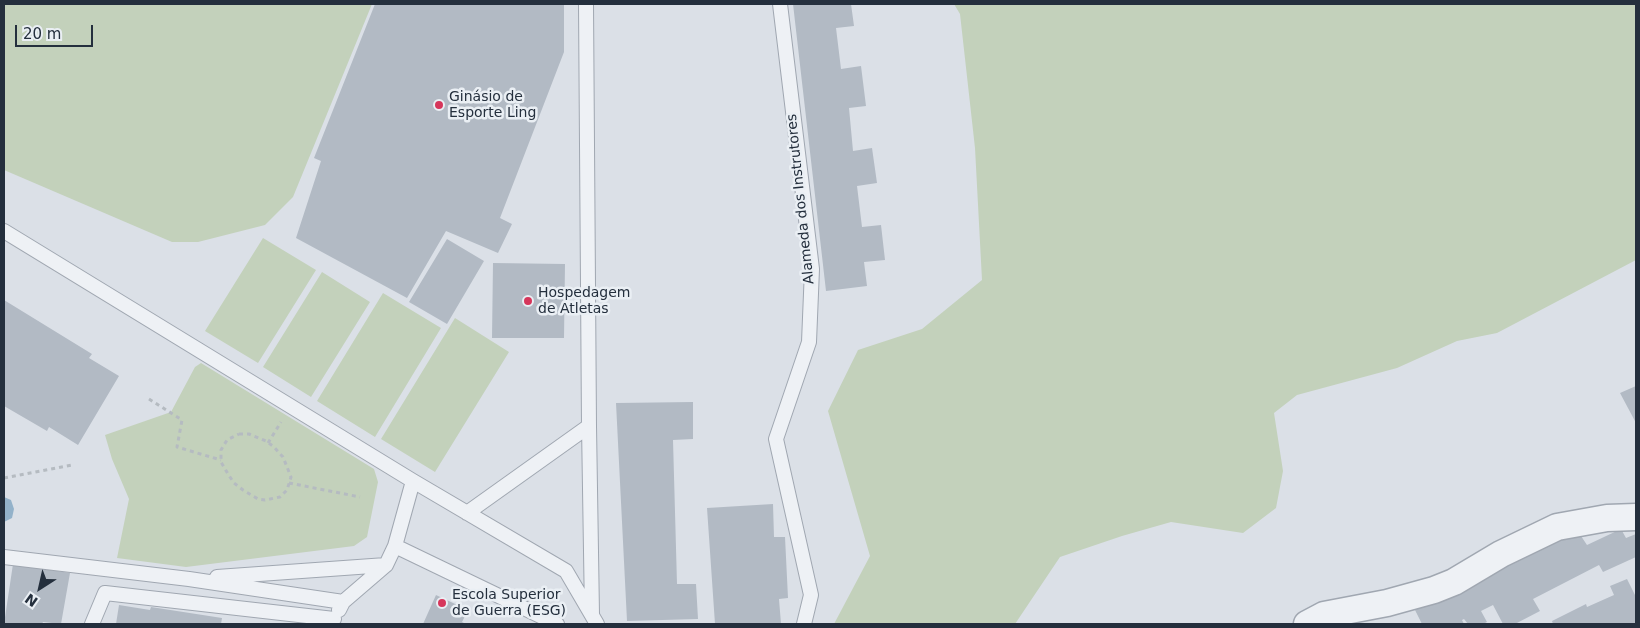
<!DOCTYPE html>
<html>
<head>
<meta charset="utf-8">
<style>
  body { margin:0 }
  #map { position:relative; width:1640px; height:628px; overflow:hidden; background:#dbe0e7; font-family:"DejaVu Sans",sans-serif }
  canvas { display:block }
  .frame { position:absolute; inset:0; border:5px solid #242f3d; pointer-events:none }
  .north { position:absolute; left:15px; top:563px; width:50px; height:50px; -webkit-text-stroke:4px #eaeff4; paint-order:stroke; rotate:215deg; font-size:14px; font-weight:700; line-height:20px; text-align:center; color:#242f3d }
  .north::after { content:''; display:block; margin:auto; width:18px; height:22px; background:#242f3d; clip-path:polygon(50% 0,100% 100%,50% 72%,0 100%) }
  .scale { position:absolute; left:15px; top:25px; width:78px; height:22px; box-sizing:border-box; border:2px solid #242f3d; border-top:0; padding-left:6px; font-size:15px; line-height:18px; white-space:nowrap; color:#242f3d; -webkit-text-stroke:4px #eaeff4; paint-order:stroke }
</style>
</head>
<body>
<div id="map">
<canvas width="1640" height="628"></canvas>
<div class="frame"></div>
<div class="north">N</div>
<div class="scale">20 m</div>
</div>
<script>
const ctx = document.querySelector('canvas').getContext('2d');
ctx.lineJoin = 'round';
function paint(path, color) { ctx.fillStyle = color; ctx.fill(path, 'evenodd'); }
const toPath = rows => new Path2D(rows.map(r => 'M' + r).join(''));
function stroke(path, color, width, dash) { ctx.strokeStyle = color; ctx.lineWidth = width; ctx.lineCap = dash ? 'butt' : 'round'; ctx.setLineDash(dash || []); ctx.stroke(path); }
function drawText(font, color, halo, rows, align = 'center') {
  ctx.font = font + ' "DejaVu Sans",sans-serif'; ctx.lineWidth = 5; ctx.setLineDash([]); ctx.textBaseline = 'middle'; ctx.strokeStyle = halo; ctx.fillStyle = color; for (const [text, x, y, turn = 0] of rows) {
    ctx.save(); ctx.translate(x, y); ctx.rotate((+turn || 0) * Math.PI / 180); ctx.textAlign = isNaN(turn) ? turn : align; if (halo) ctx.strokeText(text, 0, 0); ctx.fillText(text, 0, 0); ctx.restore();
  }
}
paint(toPath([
  [4,4,372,4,293,197,265,225,198,242,172,242,4,170],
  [954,4,1636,4,1636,260,1497,333,1457,341,1397,368,1297,395,1274,413,1283,471,1276,508,1243,533,1171,522,1122,536,1060,557,1015,624,834,624,870,556,828,411,858,350,922,329,982,280,975,148,960,14],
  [263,238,316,270,258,363,205,331],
  [322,272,370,302,311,397,263,367],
  [383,293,441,328,375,437,317,401],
  [455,318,509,352,435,472,381,439],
  [201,363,374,469,378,482,367,537,354,546,186,567,117,558,129,499,112,459,105,435,171,412,195,367]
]), '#c3d1bb');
paint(toPath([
  [4,497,11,500,14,509,12,518,4,522]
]), '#93b2ca');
paint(toPath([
  [375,4,564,4,564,52,500,218,512,224,498,253,446,231,407,298,296,238,321,161,314,158],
  [793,4,851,4,854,26,836,28,841,69,861,66,866,106,849,108,853,151,872,148,877,183,857,186,862,227,881,225,885,260,864,262,867,286,826,291],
  [447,239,484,261,447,324,409,302],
  [493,263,565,264,564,338,492,338],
  [4,300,92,354,89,358,119,376,78,445,49,427,47,431,4,406],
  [1636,386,1636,423,1620,393],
  [693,402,693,439,673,440,677,584,696,584,698,619,627,621,616,403],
  [773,504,774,537,785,537,788,598,779,599,781,624,715,624,707,508],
  [1621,529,1626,538,1636,534,1636,557,1603,572,1599,565,1533,599,1540,611,1515,624,1503,624,1493,605,1481,611,1487,622,1483,624,1468,624,1464,619,1462,620,1464,624,1422,624,1415,610,1447,595,1512,559,1514,563,1577,530,1587,545],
  [13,564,70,573,61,624,43,622,42,624,4,624],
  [1627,579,1636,597,1636,624,1553,624,1552,621,1586,604,1587,607,1614,595,1610,586],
  [436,595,468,610,462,622,466,624,423,624],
  [119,605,150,610,151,607,222,618,221,624,116,624]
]), '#b2bac4');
const service = toPath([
  [586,4,589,426,592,614],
  [780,4,812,269,809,342,776,439,811,595,804,624],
  [4,231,413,481,566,571,597,624],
  [467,513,589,426],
  [395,546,557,624],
  [4,557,189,579,343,602],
  [217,577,386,565,395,546,413,481],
  [339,610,343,602,386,565],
  [92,624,105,593,334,619]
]);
const minor = toPath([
  [1307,624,1324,615,1387,603,1434,590,1454,582,1501,554,1557,527,1607,518,1636,517]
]);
stroke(service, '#a0a7b1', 16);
stroke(minor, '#a0a7b1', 29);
stroke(toPath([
  [149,399,182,420,177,447,221,460],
  [239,434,249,434,266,441,274,447,283,457,291,477,287,490,280,497,265,500,258,499,243,490,234,483,228,474,221,462,221,450,227,440,239,434],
  [268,443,281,422],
  [4,478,72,465],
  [289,483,360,497]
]), '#b5bbc1', 3, [4, 4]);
stroke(service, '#eef1f5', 14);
stroke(minor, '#eef1f5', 26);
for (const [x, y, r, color] of [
  [439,105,5,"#d6365b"],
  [528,301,5,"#d6365b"],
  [442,603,5,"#d6365b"]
]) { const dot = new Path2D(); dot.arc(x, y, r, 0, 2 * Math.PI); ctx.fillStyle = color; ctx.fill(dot); stroke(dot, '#eaeff4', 2); }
drawText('14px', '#242f3d', '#eaeff4', [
  ["Ginásio de",449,97],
  ["Esporte Ling",449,113],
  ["Hospedagem",538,293],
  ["de Atletas",538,309],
  ["Escola Superior",452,595],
  ["de Guerra (ESG)",452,611]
], 'left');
drawText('14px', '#242f3d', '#eaeff4', [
  ["Alameda dos Instrutores",801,199,-96]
]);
</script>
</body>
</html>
